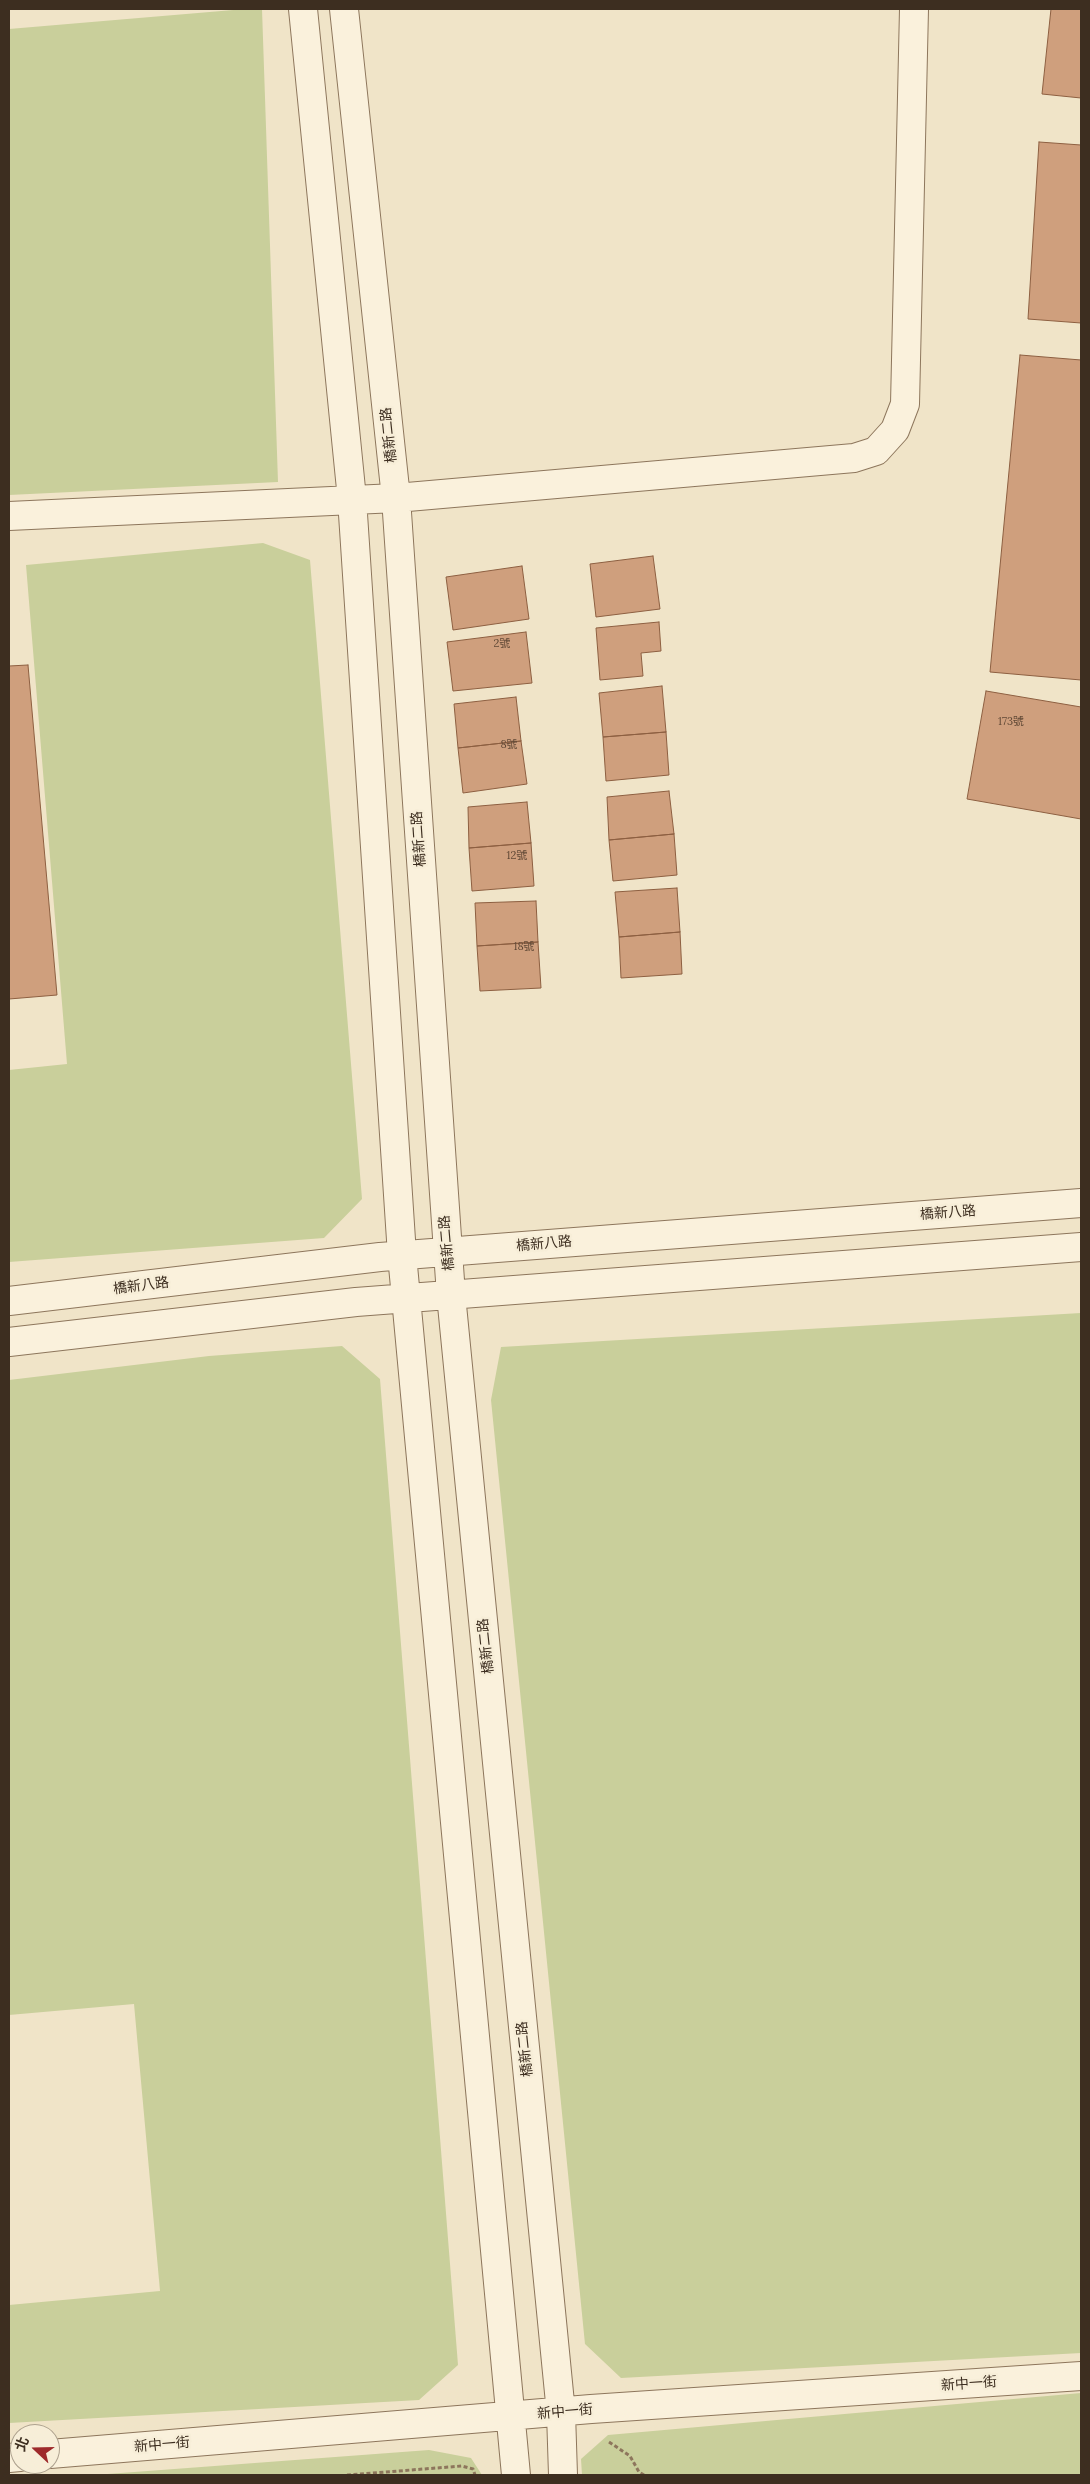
<!DOCTYPE html>
<html>
<head>
<meta charset="utf-8">
<style>
  body { margin:0 }
  #map { position:relative; width:1090px; height:2484px; overflow:hidden; background:#f0e4c8; font-family:Lora,"Noto Sans TC",serif }
  canvas { display:block }
  .frame { position:absolute; inset:0; border:10px solid #3d2e20; pointer-events:none }
  .north { position:absolute; left:10px; top:2424px; width:50px; height:50px; box-sizing:border-box; background:#f7eed8; border:1px solid #ada18e; border-radius:50%; rotate:291deg; font-size:14px; font-weight:700; line-height:20px; text-align:center; color:#3d2e20 }
  .north::after { content:''; display:block; margin:auto; width:18px; height:22px; background:#9e2a2b; clip-path:polygon(50% 0,100% 100%,50% 72%,0 100%) }
</style>
</head>
<body>
<div id="map">
<canvas width="1090" height="2484"></canvas>
<div class="frame"></div>
<div class="north">北</div>
</div>
<script>
const ctx = document.querySelector('canvas').getContext('2d');
ctx.lineJoin = 'round';
function paint(path, color) { ctx.fillStyle = color; ctx.fill(path, 'evenodd'); }
const toPath = rows => new Path2D(rows.map(r => 'M' + r).join(''));
function stroke(path, color, width, dash) { ctx.strokeStyle = color; ctx.lineWidth = width; ctx.lineCap = dash ? 'butt' : 'round'; ctx.setLineDash(dash || []); ctx.stroke(path); }
function drawText(font, color, halo, rows, align = 'center') {
  ctx.font = font + ' Lora,"Noto Sans TC",serif'; ctx.lineWidth = 5; ctx.setLineDash([]); ctx.textBaseline = 'middle'; ctx.strokeStyle = halo; ctx.fillStyle = color; for (const [text, x, y, turn = 0] of rows) {
    ctx.save(); ctx.translate(x, y); ctx.rotate((+turn || 0) * Math.PI / 180); ctx.textAlign = isNaN(turn) ? turn : align; if (halo) ctx.strokeText(text, 0, 0); ctx.fillText(text, 0, 0); ctx.restore();
  }
}
paint(toPath([
  [245,9,262,9,278,482,9,495,9,29],
  [263,543,310,560,362,1199,324,1238,9,1262,9,1070,67,1064,26,565],
  [1081,1313,1081,2353,621,2378,585,2344,491,1400,501,1347],
  [342,1346,380,1379,458,2365,419,2400,9,2423,9,2305,160,2291,134,2004,9,2015,9,1380,209,1356],
  [1081,2393,1081,2475,582,2475,581,2459,608,2435],
  [429,2450,471,2458,482,2475,94,2475]
]), '#c9cf9b');
const building = toPath([
  [1051,9,1081,9,1081,98,1042,94,1051,9],
  [1039,142,1081,145,1081,323,1028,319,1039,142],
  [1020,355,1081,360,1081,680,990,672,1020,355],
  [653,556,660,609,596,617,590,564,653,556],
  [522,566,529,619,453,630,446,577,522,566],
  [659,622,661,651,641,653,643,676,600,680,596,628,659,622],
  [526,632,532,683,453,691,447,642,526,632],
  [28,665,57,995,9,999,9,666,28,665],
  [662,686,666,732,603,737,599,693,662,686],
  [986,691,1081,707,1081,819,967,799,986,691],
  [516,697,521,741,458,748,454,704,516,697],
  [666,732,669,775,606,781,603,737,666,732],
  [521,741,527,784,463,793,458,748,521,741],
  [669,791,674,834,609,840,607,797,669,791],
  [527,802,531,843,469,848,468,807,527,802],
  [674,834,677,875,613,881,609,840,674,834],
  [531,843,534,886,472,891,469,848,531,843],
  [677,888,680,932,619,937,615,892,677,888],
  [536,901,538,942,477,946,475,903,536,901],
  [680,932,682,974,621,978,619,937,680,932],
  [538,942,541,988,480,991,477,946,538,942]
]);
paint(building, '#cf9f7d');
stroke(building, '#8d5f41', 1);
const minor = toPath([
  [303,9,352,499,402,1255,516,2475],
  [344,9,396,498,451,1295,561,2413,563,2475],
  [9,516,396,498,854,458,876,451,895,430,905,404,914,9],
  [9,1301,380,1257,1081,1203],
  [9,1342,356,1302,1081,1247],
  [50,2454,591,2409,1081,2376],
  [9,2458,20,2457]
]);
stroke(minor, '#8d765c', 30);
stroke(toPath([
  [609,2442,630,2456,639,2472,644,2475],
  [347,2475,462,2466,473,2469,475,2475]
]), '#8d765c', 3, [4, 2.5]);
stroke(minor, '#faf1dc', 28);
drawText('11px', '#624a37', null, [
  ["2號",502,644],
  ["173號",1011,722],
  ["8號",509,745],
  ["12號",517,856],
  ["18號",524,947]
]);
drawText('14px', '#3d2e20', '#f7eed8', [
  ["橋新二路",389,435,-96],
  ["橋新二路",419,839,-94],
  ["橋新八路",948,1213,-4],
  ["橋新二路",447,1243,-95],
  ["橋新八路",544,1244,-5],
  ["橋新八路",141,1286,-7],
  ["橋新二路",486,1646,-96],
  ["橋新二路",525,2049,-96],
  ["新中一街",969,2384,-4],
  ["新中一街",565,2412,-5],
  ["新中一街",162,2445,-5]
]);
</script>
</body>
</html>
